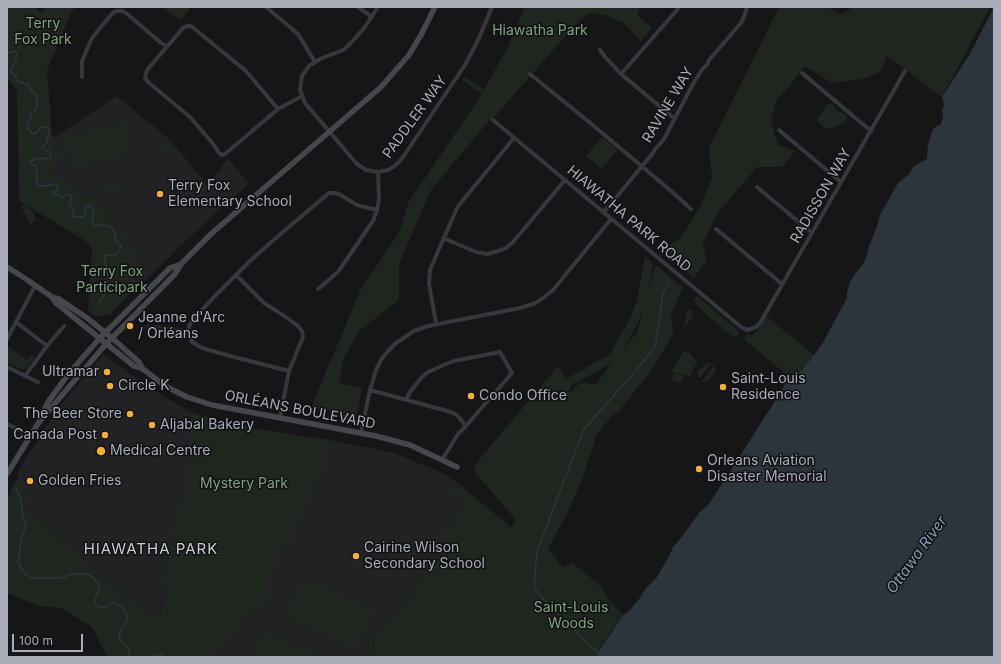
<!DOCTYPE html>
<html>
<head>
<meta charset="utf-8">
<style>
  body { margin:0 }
  #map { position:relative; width:1001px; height:664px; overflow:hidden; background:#161618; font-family:Inter,sans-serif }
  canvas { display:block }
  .frame { position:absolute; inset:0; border:8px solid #a8adb8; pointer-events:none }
  .scale { position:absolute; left:12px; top:634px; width:71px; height:18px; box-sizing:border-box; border:2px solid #a8adb8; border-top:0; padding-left:5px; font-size:12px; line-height:14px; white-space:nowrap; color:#a8adb8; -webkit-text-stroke:3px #111113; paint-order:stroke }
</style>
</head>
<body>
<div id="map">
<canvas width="1001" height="664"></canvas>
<div class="frame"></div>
<div class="scale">100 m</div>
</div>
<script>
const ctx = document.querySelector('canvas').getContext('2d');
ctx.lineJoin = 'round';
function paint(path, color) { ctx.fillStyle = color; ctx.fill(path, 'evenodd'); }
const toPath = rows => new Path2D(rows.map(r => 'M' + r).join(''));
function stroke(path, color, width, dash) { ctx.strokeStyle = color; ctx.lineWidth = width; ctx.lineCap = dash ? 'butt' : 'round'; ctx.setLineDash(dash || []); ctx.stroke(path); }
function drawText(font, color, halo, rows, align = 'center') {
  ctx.font = font + ' Inter,sans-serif'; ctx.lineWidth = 3; ctx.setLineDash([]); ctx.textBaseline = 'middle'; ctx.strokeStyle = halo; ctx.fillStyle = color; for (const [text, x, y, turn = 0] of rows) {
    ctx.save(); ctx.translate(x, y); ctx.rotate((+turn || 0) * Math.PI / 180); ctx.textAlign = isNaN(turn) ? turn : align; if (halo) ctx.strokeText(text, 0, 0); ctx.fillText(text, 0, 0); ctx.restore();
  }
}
paint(toPath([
  [117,96,168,138,207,184,221,169,222,164,228,159,249,184,209,219,177,249,146,280,139,285,107,209,56,177,53,138],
  [104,354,142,383,190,412,188,485,163,559,168,577,161,618,154,615,118,589,29,509,17,474,35,444,62,403],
  [324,439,390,452,409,459,445,474,459,484,454,492,460,502,443,547,428,565,403,609,390,617,369,642,368,657,212,657,266,579]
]), '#222225');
paint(toPath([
  [7,7,34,7,41,13,46,7,76,7,71,12,47,71,52,134,56,141,55,145,59,154,55,167,56,176,81,193,93,195,96,197,100,205,107,209,114,227,121,232,134,252,137,264,135,277,139,285,135,289,110,315,94,316,88,310,92,250,86,241,19,201,17,93,15,88,7,78],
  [163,7,191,7,180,21],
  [525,7,640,7,637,15,652,28,641,41,624,23,605,15,590,13,575,25,497,114,487,123,431,190,399,264,399,300,358,332,343,360,339,383,362,388,356,420,336,416,333,411,311,407,361,289,400,231,408,203,482,94,462,80,465,77,484,89,507,49],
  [779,7,828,7,840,15,853,7,990,7,942,97,887,56,880,72,863,79,832,83,805,66,787,89,776,101,771,122,778,145,795,151,782,167,757,167,716,215,703,243,707,260,694,278,666,253,671,244,680,239,701,205,712,177,709,148],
  [830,103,834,106,838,111,847,116,847,118,843,123,832,128,826,129,818,122,817,118,822,113,826,106],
  [123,122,131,154,74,168,66,135],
  [602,137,618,150,601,169,586,156],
  [165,141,168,144,170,148,169,153,166,154,161,152,159,148,162,142],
  [108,178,119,190,112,197,101,185],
  [24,205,33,211,36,220,30,224,21,206],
  [645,256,653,263,648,292,656,265,683,288,671,314,673,334,654,367,619,411,611,417,597,434,582,479,567,514,548,549,563,567,572,563,588,575,603,589,606,596,623,615,610,633,598,653,597,657,368,657,369,642,390,617,403,609,428,565,443,547,460,502,454,492,459,484,512,528,516,520,474,471,477,462,558,366,566,379,610,354,628,322,637,301],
  [643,312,637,332,623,350,636,326],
  [612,363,596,384,580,383,568,394,572,385],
  [697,296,739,331,739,334,737,336,735,337,731,336,730,333,729,334,697,306,697,305,694,300],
  [688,309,690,309,693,311,691,314,693,317,683,329],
  [766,316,814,355,799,375,789,377,744,339,747,334,752,335,758,330],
  [147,324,182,328,182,332,143,328],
  [8,346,27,360,32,354,35,357,28,367,26,369,21,369,7,363,7,347],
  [683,352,686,352,689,353,692,355,691,356,696,360,697,363,692,371,691,377,673,373,671,371,677,363],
  [707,363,712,363,699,379,697,376,698,372],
  [714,365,716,370,714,373,708,381,705,382,701,382],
  [674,374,685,377,680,383,670,379],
  [190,412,232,424,251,426,251,428,324,439,324,441,328,453,327,465,313,485,297,521,287,548,277,553,270,569,270,580,265,602,250,613,213,657,107,657,92,627,61,608,39,606,9,594,7,592,7,501,14,483,19,478,29,509,118,589,154,615,161,618,168,577,163,559,187,485],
  [306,578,372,608,353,648,287,618],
  [265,631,324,657,253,657]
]), '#1e261f');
paint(toPath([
  [994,7,994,657,597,657,598,653,623,615,629,611,640,598,646,588,657,577,670,554,673,547,680,539,700,512,709,504,777,398,789,377,799,374,814,355,822,344,847,298,847,292,851,280,858,270,863,264,867,255,869,246,877,227,880,215,898,183,908,175,914,166,927,159,928,145,932,132,935,127,941,124,943,118,942,111,944,105,942,97,970,54]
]), '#2c353c');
stroke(toPath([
  [7,53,15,51,16,52,17,55,14,65,11,69,11,72,15,75,17,81,29,85,31,92,35,93,37,97,37,107,35,111,31,114,30,118,28,125,28,128,32,133,35,134,36,133,39,129,41,128,47,127,49,128,49,133,47,142,45,145,42,147,42,148,50,152,51,154,50,157,43,159,37,158,30,162,30,164,34,165,36,168,37,172,36,176,38,185,46,186,56,184,57,185,58,188,53,193,53,195,58,194,61,198,66,195,71,195,72,198,69,203,74,210,73,213,74,217,79,216,83,217,85,215,86,207,89,206,92,207,94,211,92,221,94,225,105,225,111,227,115,234,116,241,121,245,120,249,118,253,113,255,105,255,104,257,108,275,108,281,105,288,105,294,99,302],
  [636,370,655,347,663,293,669,282],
  [16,489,21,500,23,519,26,526,21,540,18,562,21,568,25,574,31,578,60,578,73,574,84,574,91,576,98,583,99,591,95,598,95,604,99,607,106,607,112,602,119,605,125,610,128,620,121,629,119,638,123,644,129,649,129,657],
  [598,653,549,605,534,588,537,551,584,429,633,374],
  [154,657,155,655,162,655,163,657]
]), '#2c353c', 1.5);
stroke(toPath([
  [266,7,298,34,315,62],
  [358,7,372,17],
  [378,7,364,28,351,43,343,50,320,59,309,66,302,76,300,90,305,103,357,164,366,170,378,172,388,170,393,167,398,163,403,157,465,65,479,38,492,7],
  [600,50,605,57,621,74,675,119],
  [802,73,871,131],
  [530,74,589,122,670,190,691,209],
  [621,74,677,10,678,7],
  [82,77,82,61,92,38,110,16,114,12,117,11,122,11,126,13,161,43,167,46],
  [278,109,246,71,191,26,187,26,183,28,147,70,145,78,148,82,190,117,214,145,219,153,222,155,225,154,278,109,302,96],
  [493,120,741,327,747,330,756,327,760,323,905,71],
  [779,130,841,182],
  [757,187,812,233],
  [604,212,653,153,656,148,660,144,664,139,693,84,703,68,707,65,709,60,741,23,744,17,747,7],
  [716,229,782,284],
  [443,238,476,252,487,254,498,251,506,248,513,242,565,180],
  [236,275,264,303,283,315,298,326,302,331,303,337,289,371,280,418],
  [318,289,338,272,373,221,377,210,379,199,378,172],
  [16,322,47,346,25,376],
  [436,323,429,284,430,270,436,256,457,208,464,199,514,138],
  [7,339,35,286],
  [47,346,64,326],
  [7,367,38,382],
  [289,371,230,356,202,348,192,342,188,331,189,326,192,321,214,297,250,261,284,231,329,193,335,193,339,194,357,205,377,210],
  [370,390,451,412,457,415,466,426],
  [406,400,410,392,420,379,428,372,444,365,454,361,500,352,512,373,466,426,458,434,442,460],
  [7,424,31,436],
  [361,433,370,390,376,370,381,360,388,351,396,343,414,331,428,326,520,308,536,303,547,295,553,290,611,219]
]), '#37383d', 4);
stroke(toPath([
  [7,267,26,279,52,297,56,303,134,366,143,369,165,386,187,397,212,405,376,436,410,445,457,467],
  [52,297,59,299,87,318,112,338,139,362,143,369],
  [39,422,106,344,175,274,181,264,211,234,381,87,409,55,421,35,435,7],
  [7,474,39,422,48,402,70,372,100,338,170,268,181,264]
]), '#45474d', 5.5);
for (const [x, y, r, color] of [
  [160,194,4,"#f2b134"],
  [130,326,4,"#f2b134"],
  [107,372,4,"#f2b134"],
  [110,386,4,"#f2b134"],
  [723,387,4,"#f2b134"],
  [471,396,4,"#f2b134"],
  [130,414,4,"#f2b134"],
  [152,425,4,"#f2b134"],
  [105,435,4,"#f2b134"],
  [101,451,5,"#f2b134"],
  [699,469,4,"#f2b134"],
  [30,481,4,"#f2b134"],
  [356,556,4,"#f2b134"]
]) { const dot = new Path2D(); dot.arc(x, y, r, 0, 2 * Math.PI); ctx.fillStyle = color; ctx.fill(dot); stroke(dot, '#111113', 1.5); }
drawText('14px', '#7fa381', '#111113', [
  ["Terry",43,24],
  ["Fox Park",43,40],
  ["Hiawatha Park",540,31],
  ["Terry Fox",112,272],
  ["Participark",112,288],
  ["Mystery Park",244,484],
  ["Saint-Louis",571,608],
  ["Woods",571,624]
]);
drawText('14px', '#a8adb8', '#111113', [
  ["RAVINE WAY",668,105,-59],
  ["PADDLER WAY",415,117,-54],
  ["RADISSON WAY",821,196,-60],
  ["HIAWATHA PARK ROAD",629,219,40],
  ["ORLÉANS BOULEVARD",300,410,11]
]);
drawText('14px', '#a8adb8', '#111113', [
  ["Terry Fox",168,186],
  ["Elementary School",168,202],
  ["Jeanne d'Arc",138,318],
  ["/ Orléans",138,334],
  ["Ultramar",99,372,"right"],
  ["Saint-Louis",731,379],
  ["Residence",731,395],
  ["Circle K",118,386],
  ["Condo Office",479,396],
  ["The Beer Store",122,414,"right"],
  ["Aljabal Bakery",160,425],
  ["Canada Post",97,435,"right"],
  ["Medical Centre",110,451],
  ["Orleans Aviation",707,461],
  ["Disaster Memorial",707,477],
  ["Golden Fries",38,481],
  ["Cairine Wilson",364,548],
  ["Secondary School",364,564]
], 'left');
ctx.letterSpacing = '1px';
drawText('15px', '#c9ccd4', '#111113', [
  ["HIAWATHA PARK",151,549]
]);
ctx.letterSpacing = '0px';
drawText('italic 15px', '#7f9bb3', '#111113', [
  ["Ottawa River",917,555,-54]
]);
</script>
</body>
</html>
